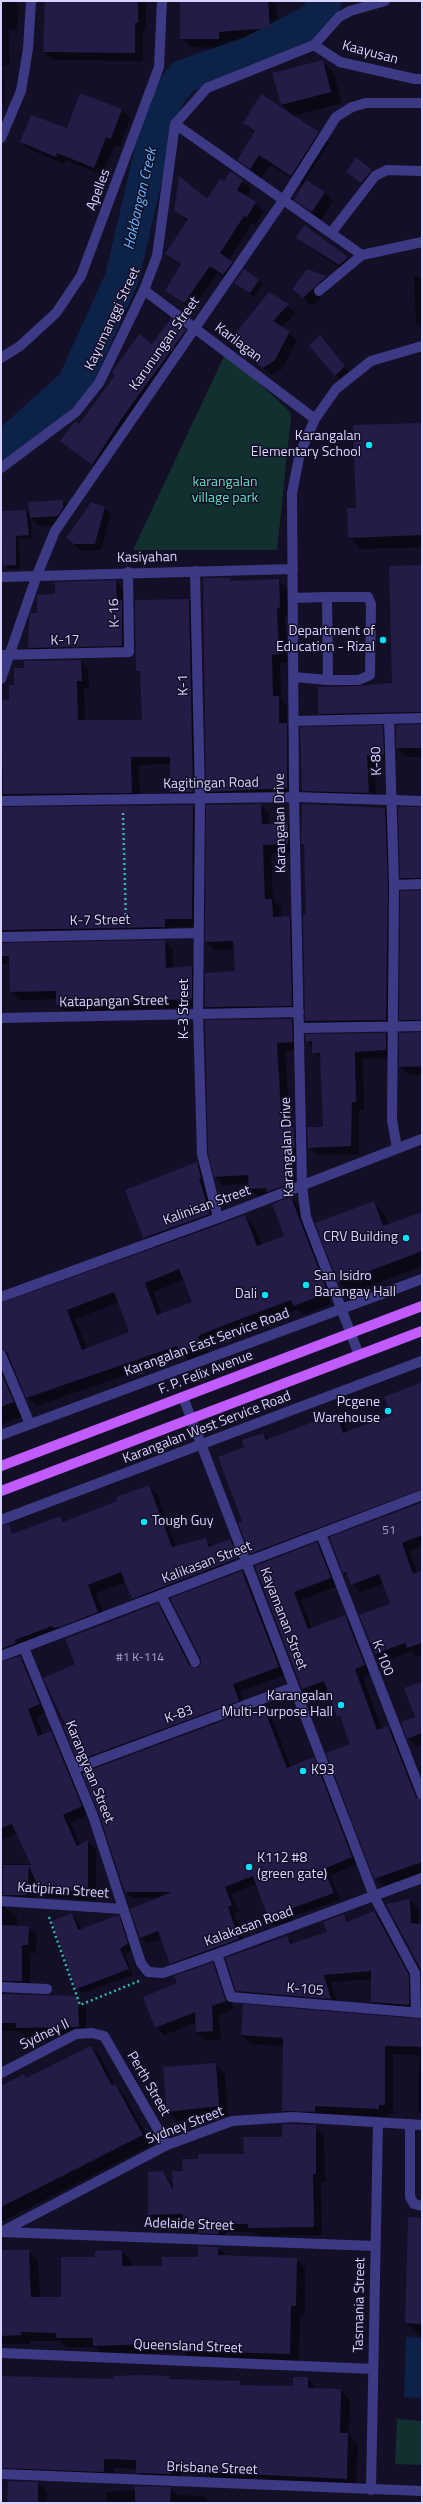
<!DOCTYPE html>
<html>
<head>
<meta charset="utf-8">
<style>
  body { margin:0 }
  #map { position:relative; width:423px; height:2504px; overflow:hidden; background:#130f26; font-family:"Titillium Web",sans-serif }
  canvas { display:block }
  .frame { position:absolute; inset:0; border:2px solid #d9d4ff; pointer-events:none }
</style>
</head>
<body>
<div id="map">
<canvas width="423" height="2504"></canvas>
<div class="frame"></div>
</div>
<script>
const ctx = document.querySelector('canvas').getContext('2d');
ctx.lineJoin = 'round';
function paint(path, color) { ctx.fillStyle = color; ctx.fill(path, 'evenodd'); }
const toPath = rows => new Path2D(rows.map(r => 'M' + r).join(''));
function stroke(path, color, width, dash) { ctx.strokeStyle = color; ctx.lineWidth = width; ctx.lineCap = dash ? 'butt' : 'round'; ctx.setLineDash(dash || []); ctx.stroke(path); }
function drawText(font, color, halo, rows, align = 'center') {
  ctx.font = font + ' "Titillium Web",sans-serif'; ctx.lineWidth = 3; ctx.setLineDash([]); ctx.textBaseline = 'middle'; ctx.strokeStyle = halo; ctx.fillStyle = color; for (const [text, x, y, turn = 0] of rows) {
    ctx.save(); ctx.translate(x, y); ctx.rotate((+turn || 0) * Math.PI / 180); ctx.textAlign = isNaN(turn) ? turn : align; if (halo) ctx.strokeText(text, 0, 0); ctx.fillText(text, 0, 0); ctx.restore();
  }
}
paint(toPath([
  [226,352,289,411,291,417,277,550,133,550],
  [397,2419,422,2421,422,2465,395,2464]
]), '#12302f');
paint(toPath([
  [406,2337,422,2338,422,2398,404,2397]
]), '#0c2248');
paint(toPath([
  [1,1,14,1,19,6,17,30,8,29,10,65,3,65,5,103,1,103],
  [46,1,146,1,146,30,143,30,143,61,52,60,44,52],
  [181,1,272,1,276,5,279,37,227,41,227,48,190,47,181,38],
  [322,61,334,73,342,103,294,116,318,132,329,143,305,180,325,193,333,201,321,220,296,200,304,186,270,165,261,179,238,159,255,134,244,123,290,113,282,105,274,74],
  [80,94,122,109,130,118,120,147,115,145,102,175,66,160,64,164,29,149,21,141,67,129],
  [371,171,375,175,366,186,351,176],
  [230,172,251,189,246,197,264,211,255,225,252,223,229,260,240,271,232,283,218,273,192,310,166,290,181,266,166,254,187,221,175,211,208,200],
  [298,237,347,257,355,265,348,273,306,245],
  [244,270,263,284,254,297,236,283],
  [307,270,326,277,334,285,312,306,293,289],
  [414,277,422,277,422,328,416,322],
  [269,293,296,313,282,328,297,340,283,368,272,375,230,341],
  [185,331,193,339,101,472,61,441,79,426,153,346],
  [320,337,352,375,344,383,336,375],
  [422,424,422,547,361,549,349,537,357,509],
  [1,425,13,450,1,457],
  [63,501,71,509,66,524,39,526,30,517,32,538,19,539,20,569,8,569,4,565,1,515,26,511,31,515],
  [104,507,111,514,101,550,81,551,67,538],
  [422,566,422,721,329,723,319,714,359,688,393,684],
  [229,579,232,582,278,580,287,589,288,616,285,616,287,663,280,663,281,700,287,705,287,724,295,732,296,796,216,800,207,791],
  [115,581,123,589,130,653,37,655,29,647,38,614,56,595],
  [189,600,197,607,201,799,179,800,171,792,171,764,139,765,140,800,3,805,2,808,193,806,201,814,200,926,172,927,172,935,9,938,2,944,165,941,173,949,173,968,192,967,199,975,199,1007,65,1012,57,1004,57,999,19,1000,11,992,10,964,1,964,1,722,15,686,25,669,81,661,88,669,89,689,84,689,85,721,143,721,141,674,137,670],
  [422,725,422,757,407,757,397,748],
  [382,726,390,735,391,762,375,762,376,800,311,798,303,790],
  [261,805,269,814,269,824,288,824,296,832,297,852,271,853,273,900,281,908,281,917,290,917,298,925,300,1014,214,1016,206,1007,236,972,235,949,215,950,206,942],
  [422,808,422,887,411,887,401,878],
  [385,809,394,818,395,1029,315,1030,306,1021,307,916,305,846,302,843],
  [422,891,422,1029,410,1029,400,1019],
  [292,1020,300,1028,300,1050,285,1051,290,1128,294,1128,302,1136,302,1156,294,1156,296,1192,258,1197,250,1189,250,1183,223,1185,215,1176,206,1021],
  [422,1033,422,1065,408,1065,408,1067,422,1067,422,1075,409,1075,400,1066],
  [386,1034,394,1042,394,1058,363,1059,364,1110,359,1110,359,1154,317,1155,309,1147,324,1128,321,1060,307,1041],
  [197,1164,209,1175,210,1189,221,1224,245,1216,254,1225,262,1245,286,1236,291,1198,300,1207,334,1297,329,1299,330,1304,304,1315,298,1309,231,1335,206,1345,209,1354,190,1362,184,1355,36,1406,27,1397,8,1357,4,1360,23,1416,1,1425,1,1304,155,1248,144,1238,127,1190],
  [184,1280,193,1303,162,1315,153,1292],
  [119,1302,130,1333,87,1349,75,1319],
  [374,1203,384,1213,389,1225,422,1214,422,1266,350,1293,339,1283,317,1224],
  [422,1383,422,1499,259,1561,251,1553,245,1447,263,1434,269,1440,336,1415,344,1423,347,1433,393,1416],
  [148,1486,157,1494,176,1547,205,1539,213,1547,230,1540,238,1549,245,1567,141,1607,132,1599,126,1582,96,1593,106,1620,7,1658,3,1663,20,1657,28,1665,47,1712,36,1717,43,1735,51,1732,59,1740,89,1814,70,1823,80,1845,88,1842,96,1850,96,1900,48,1897,40,1888,37,1881,35,1903,3,1906,17,1917,17,1927,28,1927,37,1935,36,1953,30,1953,30,1989,7,1989,3,1995,78,1997,86,2006,86,2035,25,2036,20,2031,1,2031,1,1864,32,1864,17,1833,1,1840,1,1539,60,1517,65,1522,118,1502],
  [420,1504,422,1506,422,1546,409,1551,417,1573,422,1572,422,1654,416,1656,412,1651,383,1662,375,1654,391,1605,383,1584,360,1592,344,1573],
  [317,1543,325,1551,338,1586,301,1600,312,1629,345,1616,353,1625,372,1673,363,1677,382,1730,388,1727,396,1736,422,1801,422,1873,383,1886,375,1878,351,1744,344,1722,338,1717,328,1690,311,1696,303,1688,256,1567],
  [242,1572,250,1579,286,1675,240,1691,246,1708,86,1768,78,1760,67,1725,77,1665,158,1604,165,1612,193,1667,198,1669,202,1666],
  [422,1682,422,1744,416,1746,408,1738,416,1717],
  [263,1707,270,1714,291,1768,314,1758,320,1765,358,1863,330,1876,340,1900,294,1916,293,1922,278,1928,271,1922,257,1884,231,1894,239,1912,234,1913,245,1946,177,1970,171,1963,162,1939,147,1944,141,1938,159,1898,132,1898,126,1891],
  [422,1766,422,1774,419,1767],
  [410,1900,418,1909,419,1925,422,1925,422,1974,387,1905],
  [374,1912,382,1919,416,1983,416,2012,380,2009,372,2002,372,1979,331,1982,338,2006,244,1998,237,1990,286,1937,294,1944,329,1932,343,1915,350,1922],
  [72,1914,77,1919,81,1930,118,1916,123,1921,132,1948,125,1955,133,1975,82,1993,77,1988],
  [213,1963,221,1972,234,2009,219,2015,221,2039,205,2040,197,2032,197,2022,164,2035,156,2027,178,1984],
  [422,2019,422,2115,418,2111,419,2055,393,2054,393,2114,387,2114,387,2117,324,2114,292,2120,283,2111,284,2046,251,2044,242,2035],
  [91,2047,100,2056,115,2086,124,2095,152,2145,1,2222,1,2087,24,2075,27,2078],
  [215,2064,225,2074,228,2116,178,2121,168,2111],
  [315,2126,324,2135,325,2182,321,2182,322,2235,258,2236,253,2232,226,2232,226,2242,207,2241,199,2232,193,2233,184,2223,158,2223,149,2214,163,2172,174,2186,184,2172,199,2160,245,2155],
  [409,2218,422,2219,422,2338,406,2323],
  [218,2248,227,2256,296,2259,305,2268,305,2315,300,2315,299,2363,192,2360,184,2352,103,2355,96,2347,66,2347,61,2341,30,2341,30,2344,1,2344,1,2265,28,2251,38,2260,40,2298,62,2298,96,2258,122,2251,131,2261,131,2267,163,2266,199,2258],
  [1,2377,114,2380,168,2377,172,2380,239,2382,243,2386,294,2387,308,2378,317,2390,341,2390,350,2400,349,2435,358,2444,356,2488,215,2481,208,2473,181,2473,180,2483,146,2482,137,2473,137,2469,114,2468,113,2481,1,2470],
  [9,2482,38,2483,47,2492,46,2503,1,2503,1,2499,8,2499],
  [170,2488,177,2495,204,2496,211,2503,106,2503,106,2492]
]), '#0007');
stroke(toPath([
  [1,450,74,384,122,278,161,110,169,94,184,76,251,53,316,19,325,1]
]), '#0c2248', 34);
paint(toPath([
  [45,1,138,1,138,23,135,23,135,53,43,52],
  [180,1,268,1,270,28,219,32,219,39,180,39],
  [323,60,331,92,281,105,272,73],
  [80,93,122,109,111,139,106,137,94,168,57,153,56,157,20,142,31,115,67,128],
  [261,94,319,132,291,176,259,155,250,169,237,160,255,131,243,123],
  [356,157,372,170,361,183,346,172],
  [230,171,243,180,237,190,256,202,247,217,244,216,220,253,233,262,223,275,210,266,184,303,165,291,181,264,165,254,188,219,174,211,179,176,207,199,220,179,224,181],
  [306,180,325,192,312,212,294,200],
  [304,225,348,257,344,261,339,265,296,238],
  [244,269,259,280,250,293,234,283],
  [307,269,327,276,303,298,292,289],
  [269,292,289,304,273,321,290,331,275,360,263,368,229,341],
  [171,318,186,330,122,418,92,465,60,441,75,421,79,424,97,400,115,375,112,372,139,334,152,344],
  [320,335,345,366,335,376,309,346],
  [422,423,422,535,348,538,347,508,356,508,353,425],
  [63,500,63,508,58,516,30,518,28,502],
  [91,502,105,507,95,544,74,544,66,538],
  [26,510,29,535,16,536,16,565,3,566,1,511],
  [422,565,422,712,318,714,318,687,359,686,392,683,389,566],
  [203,578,230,578,230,581,279,579,280,608,277,608,279,654,272,655,273,696,279,696,279,723,287,723,287,788,206,792],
  [116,580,117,601,122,600,122,646,28,648,29,619,31,613,37,613,37,595,55,594,55,582],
  [186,599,189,599,193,792,170,792,170,757,131,757,132,793,3,794,1,700,9,700,9,685,14,685,14,668,24,668,24,661,81,660,82,681,77,681,78,720,142,720,140,671,136,671,135,600],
  [422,724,422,748,396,748,396,725],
  [383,725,384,754,367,755,369,793,302,791,300,727],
  [261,804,262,824,288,823,288,844,263,845,265,899,272,899,273,917,290,916,292,1006,205,1007,205,973,235,971,233,941,205,942,206,805],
  [302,804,385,808,388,885,386,1020,305,1021,303,915,306,915,305,886,304,844,301,844],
  [193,805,192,919,165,919,165,927,1,930,1,807],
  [398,807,422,807,422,878,400,878],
  [422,890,422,1020,399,1020,400,891],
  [165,940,166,968,192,966,192,999,56,1005,56,991,10,992,9,956,1,956,1,943],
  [292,1019,293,1042,277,1043,282,1128,294,1127,295,1148,286,1148,288,1184,267,1192,266,1188,249,1189,248,1175,214,1177,208,1153,205,1020],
  [422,1032,422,1066,399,1067,399,1033],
  [386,1033,386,1050,355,1052,356,1102,352,1102,351,1146,308,1148,307,1127,323,1127,320,1053,312,1053,312,1041,306,1042,305,1034],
  [197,1162,201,1178,199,1178,210,1214,143,1238,125,1190],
  [291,1197,326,1288,320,1290,322,1295,294,1306,291,1300,222,1326,198,1336,201,1345,180,1353,177,1346,26,1398,7,1352,1,1349,1,1303,245,1215,257,1246,284,1236,272,1204],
  [179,1269,192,1302,157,1315,145,1283],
  [114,1292,129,1332,82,1350,67,1310],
  [374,1201,383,1226,422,1212,422,1251,338,1283,315,1223],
  [1,1372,14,1402,1,1407],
  [422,1382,422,1489,250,1554,238,1523,242,1521,218,1457,244,1447,242,1440,263,1433,266,1440,336,1413,343,1433,392,1415,384,1397],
  [149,1485,172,1547,206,1538,209,1547,230,1539,238,1558,132,1599,121,1572,88,1585,98,1612,60,1627,53,1628,52,1626,15,1640,16,1643,1,1649,1,1526,9,1524,12,1534,60,1516,63,1522,117,1501,116,1497],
  [421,1503,422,1535,402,1543,413,1574,422,1570,422,1643,407,1648,405,1643,375,1654,359,1615,390,1604,379,1574,351,1585,346,1572,343,1573,329,1537],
  [317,1542,331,1578,294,1592,308,1629,345,1615,365,1665,355,1669,377,1730,388,1726,416,1797,422,1801,422,1862,374,1879,326,1753,350,1744,340,1716,337,1717,324,1681,302,1689,255,1566],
  [242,1571,279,1667,233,1684,239,1701,77,1761,63,1725,65,1724,43,1678,75,1664,65,1639,158,1603,189,1665,198,1668,201,1665,201,1659,170,1598],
  [20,1656,40,1704,28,1709,38,1736,51,1731,82,1806,63,1815,77,1846,88,1840,88,1892,39,1889,29,1866,27,1895,3,1895,3,1865,31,1865,12,1824,1,1828,1,1662],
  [422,1682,422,1733,407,1739,401,1722,415,1717,404,1688],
  [263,1706,287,1768,314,1757,352,1857,324,1869,334,1893,287,1910,287,1916,270,1922,253,1876,225,1887,232,1905,228,1907,239,1939,170,1964,158,1931,140,1938,130,1909,172,1892,125,1892,99,1814,82,1773],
  [410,1899,411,1923,422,1924,422,1993,421,1970,386,1904],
  [374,1911,409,1975,409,2005,371,2002,371,1971,324,1975,331,1999,236,1991,225,1958,287,1936,290,1944,327,1932,323,1922,343,1914,347,1922],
  [72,1913,78,1930,119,1915,128,1943,120,1949,129,1969,76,1989,52,1921],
  [2,1925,29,1926,28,1945,22,1945,22,1981,1,1981],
  [213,1962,226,2001,212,2006,213,2031,196,2032,195,2012,155,2028,143,1997,177,1983,174,1976],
  [1,1994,78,1996,79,2027,16,2028,16,2023,1,2023],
  [243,2004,422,2019,422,2047,385,2046,385,2105,379,2105,379,2109,315,2106,315,2112,282,2111,283,2038,241,2035],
  [91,2046,112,2086,115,2084,143,2135,1,2207,1,2086,24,2074,26,2078],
  [216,2063,219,2106,167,2112,163,2067],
  [282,2124,316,2125,316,2174,313,2174,314,2227,248,2228,248,2224,218,2224,218,2234,198,2233,197,2224,183,2224,183,2214,148,2215,148,2172,163,2171,173,2190,172,2171,183,2171,182,2159,198,2159,198,2154,244,2154,243,2137,282,2137],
  [408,2217,422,2218,422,2324,405,2323],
  [198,2246,218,2247,218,2255,297,2258,296,2306,291,2306,290,2354,182,2351,182,2343,93,2346,93,2338,56,2338,56,2333,21,2332,21,2335,1,2336,1,2250,29,2250,31,2297,61,2297,61,2257,95,2257,95,2251,122,2250,122,2266,162,2266,162,2257,198,2257],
  [141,2375,169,2376,169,2379,240,2381,240,2385,293,2386,293,2377,308,2377,308,2388,341,2389,340,2433,348,2433,347,2479,205,2472,205,2465,171,2463,171,2474,136,2473,136,2460,104,2459,104,2472,1,2468,1,2376,113,2379,113,2376],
  [8,2481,38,2482,38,2503,7,2503],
  [135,2486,171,2487,170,2503,135,2503]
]), '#241b47');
stroke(toPath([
  [123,813,126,921],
  [49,1917,80,2005,139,1981]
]), '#2fb8b0', 2.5, [2, 3]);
stroke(toPath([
  [314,45,340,62,415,79,422,79],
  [175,124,362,255],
  [1,138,21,91,28,49,31,1],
  [331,233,375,176,387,170,422,171],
  [144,290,315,419],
  [319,291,362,255,422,242],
  [1,358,20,346,56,313,81,276,159,67,162,1],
  [1,468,76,412,99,383,144,290,157,256,175,124,207,88,314,45,339,17,350,11,385,1],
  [195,571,200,799,198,1015,202,1154,218,1218],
  [1,577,293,569],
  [293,598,327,597],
  [1,655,129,652,128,572],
  [294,677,328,680,359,680,370,675,371,604,368,597,327,597,328,680],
  [1,679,37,575,55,531,284,199,336,117,352,107,366,103,422,103],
  [389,719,394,885,392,1120,397,1148],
  [294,721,422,718],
  [1,801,294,797,422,801],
  [394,885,422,884],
  [1,937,199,933],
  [1,1018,299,1012],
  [299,1028,422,1026],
  [1,1297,218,1218,422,1139],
  [1,1355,30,1424],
  [359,1355,306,1217,302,1186,294,797,292,493,300,453,315,419,336,389,371,361,422,346],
  [183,1397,374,1896,415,1973,416,2013],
  [1,1435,422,1279],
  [1,1520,422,1361],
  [321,1534,422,1795],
  [161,1595,195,1662],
  [24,1648,93,1816,141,1963,148,1972,163,1973,217,1954,422,1878],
  [1,1656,422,1495],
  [74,1769,294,1687],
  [1,1901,123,1909],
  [217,1954,231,1997,422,2013],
  [1,1987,47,1989],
  [1,2073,76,2034,92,2033,104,2036,167,2145],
  [410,2124,410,2197,414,2204,422,2206],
  [1,2232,167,2145,232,2121,293,2117,422,2125],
  [1,2232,375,2246],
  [1,2353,373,2369],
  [1,2474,422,2491],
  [371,2490,378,2122]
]), '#3d3a85', 10);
stroke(toPath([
  [1,1466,422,1306],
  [1,1491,422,1331]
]), '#c25bff', 10);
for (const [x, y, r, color] of [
  [369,445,4,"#00e5ff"],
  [383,640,4,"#00e5ff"],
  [406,1238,4,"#00e5ff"],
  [306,1285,4,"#00e5ff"],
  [265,1295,4,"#00e5ff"],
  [388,1411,4,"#00e5ff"],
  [144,1522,4,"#00e5ff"],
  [341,1705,4,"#00e5ff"],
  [303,1771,4,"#00e5ff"],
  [249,1867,4,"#00e5ff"]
]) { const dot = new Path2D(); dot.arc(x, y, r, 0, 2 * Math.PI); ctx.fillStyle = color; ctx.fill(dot); stroke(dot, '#130f26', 1.5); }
drawText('12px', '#aca6d1', null, [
  ["51",389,1531],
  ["#1 K-114",140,1658]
]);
drawText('14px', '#d9d4ff', '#130f26', [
  ["Kaayusan",370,53,15],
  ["Apelles",99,190,-69],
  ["Kayumanggi Street",113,319,-65],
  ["Karilagan",238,343,37],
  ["Karunungan Street",165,344,-55],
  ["Kasiyahan",147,558,-1],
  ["K-16",115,613,-92],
  ["K-17",65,641,-1],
  ["K-1",184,685,-91],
  ["K-80",377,761,-92],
  ["Kagitingan Road",211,784,-1],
  ["Karangalan Drive",281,823,-91],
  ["K-7 Street",100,921,-1],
  ["Katapangan Street",114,1002,-1],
  ["K-3 Street",185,1009,-90],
  ["Karangalan Drive",288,1147,-92],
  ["Kalinisan Street",207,1206,-20],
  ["Karangalan East Service Road",207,1343,-20],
  ["F. P. Felix Avenue",206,1373,-21],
  ["Karangalan West Service Road",207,1428,-21],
  ["Kalikasan Street",207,1563,-21],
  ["Kayamanan Street",283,1619,69],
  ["K-100",382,1658,69],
  ["K-83",179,1715,-20],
  ["Karangyaan Street",89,1772,68],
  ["Katipiran Street",63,1891,4],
  ["Kalakasan Road",249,1927,-20],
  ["K-105",305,1990,4],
  ["Sydney II",45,2035,-26],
  ["Perth Street",148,2084,60],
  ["Sydney Street",185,2126,-21],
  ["Adelaide Street",189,2225,2],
  ["Tasmania Street",360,2305,-89],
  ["Queensland Street",188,2347,2],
  ["Brisbane Street",212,2469,2]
]);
drawText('14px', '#d9d4ff', '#130f26', [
  ["Karangalan",361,437],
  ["Elementary School",361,453],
  ["Department of",375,632],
  ["Education - Rizal",375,648],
  ["CRV Building",398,1238],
  ["San Isidro",314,1277,"left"],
  ["Barangay Hall",314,1293,"left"],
  ["Dali",257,1295],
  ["Pcgene",380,1403],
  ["Warehouse",380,1419],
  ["Tough Guy",152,1522,"left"],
  ["Karangalan",333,1697],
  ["Multi-Purpose Hall",333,1713],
  ["K93",311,1771,"left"],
  ["K112 #8",257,1859,"left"],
  ["(green gate)",257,1875,"left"]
], 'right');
drawText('14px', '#5fe0c0', '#130f26', [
  ["karangalan",225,483],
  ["village park",225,499]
]);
drawText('italic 15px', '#62b6ff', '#130f26', [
  ["Hakbangan Creek",141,199,-77]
]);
</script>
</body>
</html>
